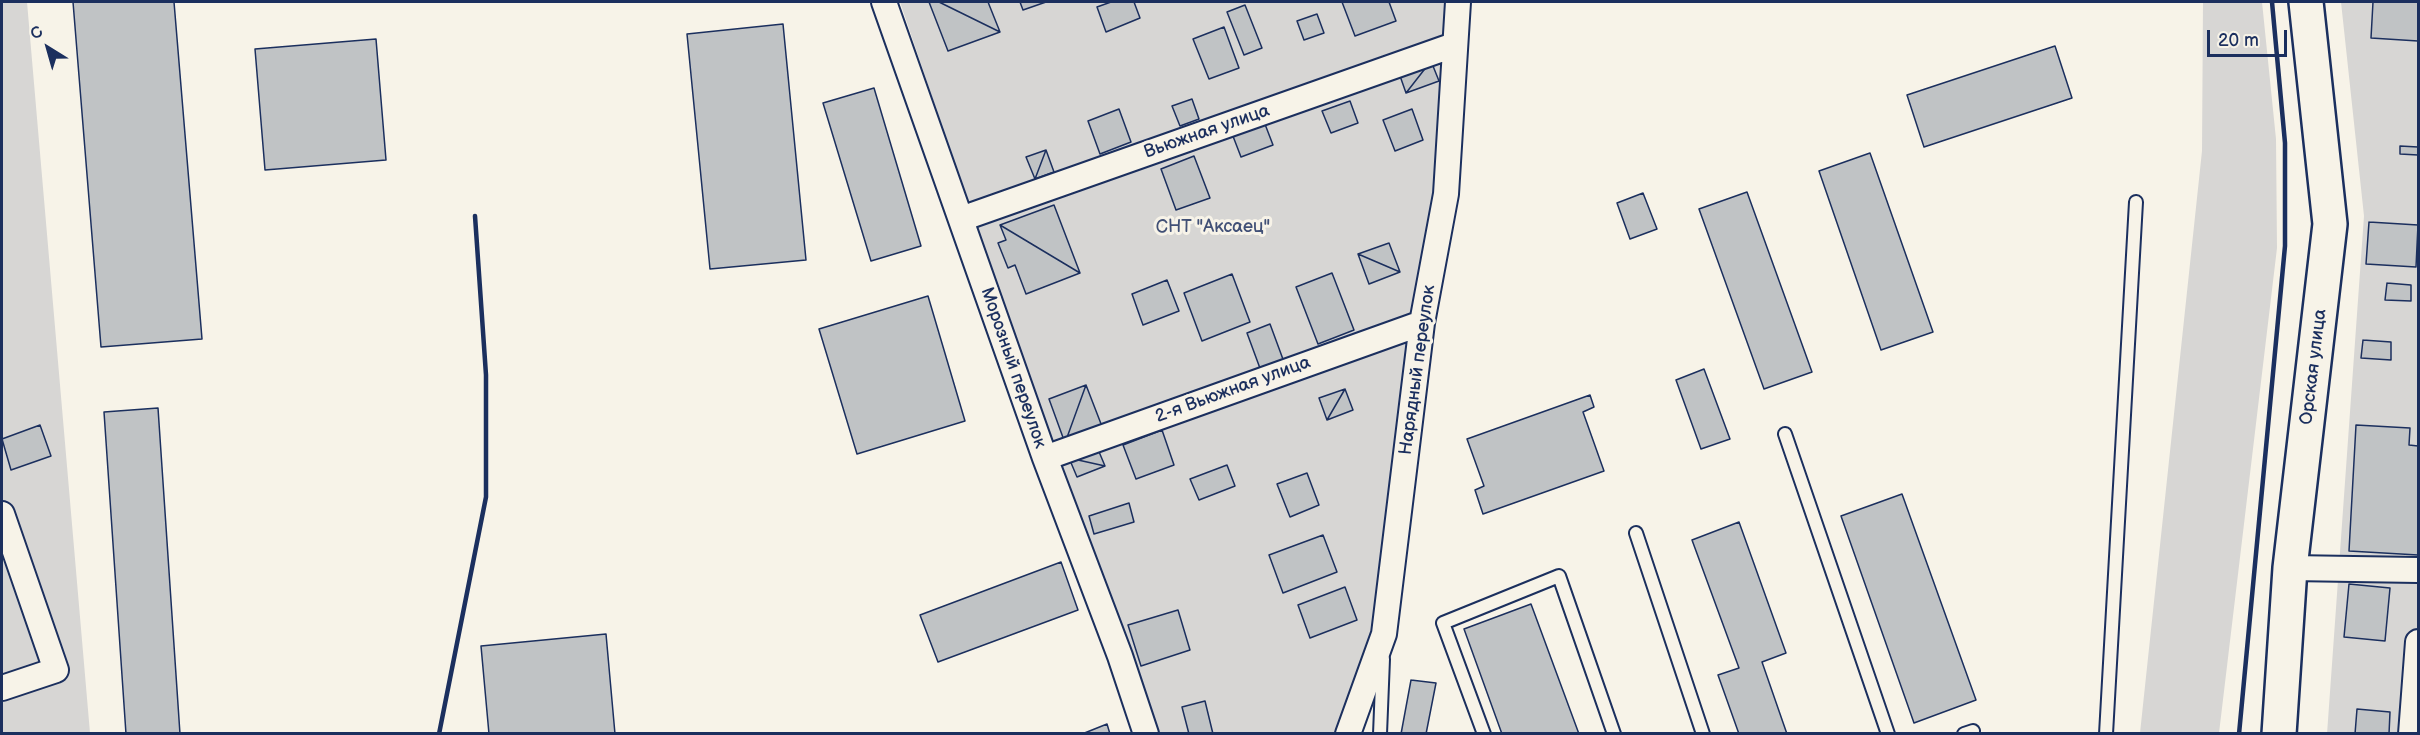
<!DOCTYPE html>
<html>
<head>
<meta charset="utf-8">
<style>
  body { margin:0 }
  #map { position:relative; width:2420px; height:735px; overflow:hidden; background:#f7f3e8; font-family:"Balsamiq Sans",sans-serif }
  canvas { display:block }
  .frame { position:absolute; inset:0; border:3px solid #1b2f5e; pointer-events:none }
  .north { position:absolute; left:18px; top:18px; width:60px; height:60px; -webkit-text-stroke:4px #f7f3e8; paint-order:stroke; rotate:323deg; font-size:16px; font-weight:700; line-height:24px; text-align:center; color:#1b2f5e }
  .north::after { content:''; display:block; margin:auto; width:21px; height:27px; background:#1b2f5e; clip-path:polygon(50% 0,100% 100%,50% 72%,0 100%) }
  .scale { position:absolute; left:2207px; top:30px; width:80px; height:27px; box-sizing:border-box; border:3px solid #1b2f5e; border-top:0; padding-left:8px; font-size:18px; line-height:21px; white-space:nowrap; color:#1b2f5e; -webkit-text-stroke:4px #f7f3e8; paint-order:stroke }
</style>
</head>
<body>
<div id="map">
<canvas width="2420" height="735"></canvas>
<div class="frame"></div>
<div class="north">С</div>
<div class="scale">20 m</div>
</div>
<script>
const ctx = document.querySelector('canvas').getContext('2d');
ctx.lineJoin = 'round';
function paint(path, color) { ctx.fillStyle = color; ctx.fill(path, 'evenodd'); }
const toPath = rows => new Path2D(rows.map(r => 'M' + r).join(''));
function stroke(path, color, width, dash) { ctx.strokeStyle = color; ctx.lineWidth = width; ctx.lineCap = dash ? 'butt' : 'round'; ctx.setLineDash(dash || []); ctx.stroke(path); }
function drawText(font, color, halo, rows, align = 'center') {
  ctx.font = font + ' "Balsamiq Sans",sans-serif'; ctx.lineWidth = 6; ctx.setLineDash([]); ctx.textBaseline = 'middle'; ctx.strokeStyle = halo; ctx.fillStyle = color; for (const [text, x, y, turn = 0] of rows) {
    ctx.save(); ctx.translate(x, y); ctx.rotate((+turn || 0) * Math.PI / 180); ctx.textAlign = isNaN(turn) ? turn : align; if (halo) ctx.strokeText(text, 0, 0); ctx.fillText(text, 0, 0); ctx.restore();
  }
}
paint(toPath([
  [2,2,27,2,90,733,2,733],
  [900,2,1464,2,1405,537,1342,733,1147,733],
  [2203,2,2262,2,2276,139,2277,248,2219,733,2140,733,2202,151],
  [2341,2,2418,2,2418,733,2327,734,2364,216]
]), '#d7d6d4');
const building = toPath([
  [73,2,174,2,202,339,101,347,73,2],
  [929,2,939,2,1000,32,948,51,929,2],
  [939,2,988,2,1000,32,939,2],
  [1020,2,1046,2,1023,10,1020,2],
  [1111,2,1134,2,1140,18,1106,32,1097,7,1111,2],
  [1342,2,1389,2,1396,21,1355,36,1342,2],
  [2373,2,2418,2,2418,41,2371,38,2373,2],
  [1245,5,1262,48,1244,55,1227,12,1245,5],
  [1317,14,1324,33,1304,40,1297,21,1317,14],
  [783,24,806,260,710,269,687,34,783,24],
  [1224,27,1239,68,1209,79,1193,39,1224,27],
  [376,39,386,160,265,170,255,49,376,39],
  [2055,46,2072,98,1924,147,1907,95,2055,46],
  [1431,61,1406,93,1399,73,1431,61],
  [1431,61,1439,81,1406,93,1431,61],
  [874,88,921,246,871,261,823,103,874,88],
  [1192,99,1199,119,1180,126,1172,106,1192,99],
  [1350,101,1358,123,1331,133,1322,111,1350,101],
  [1119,109,1131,142,1100,154,1088,121,1119,109],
  [1412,109,1423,140,1395,151,1383,120,1412,109],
  [1263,119,1273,145,1241,157,1231,131,1263,119],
  [2400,146,2418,147,2418,155,2400,154,2400,146],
  [1046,150,1054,172,1035,179,1046,150],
  [1046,150,1035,179,1026,157,1046,150],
  [1870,153,1933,332,1881,350,1819,171,1870,153],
  [1194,156,1210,198,1176,210,1161,169,1194,156],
  [1747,192,1812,372,1764,389,1699,209,1747,192],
  [1643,193,1657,229,1630,239,1617,203,1643,193],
  [1054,205,1080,273,1000,225,1054,205],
  [2369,222,2418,225,2416,267,2366,264,2369,222],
  [1000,225,1080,273,1026,294,1015,265,1008,268,998,243,1006,240,1000,225],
  [1389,243,1400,272,1358,254,1389,243],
  [1358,254,1400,272,1369,284,1358,254],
  [1332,273,1354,330,1318,344,1296,287,1332,273],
  [1232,274,1250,322,1202,341,1184,293,1232,274],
  [1167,280,1179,311,1143,325,1132,294,1167,280],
  [2387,283,2411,285,2411,301,2385,300,2387,283],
  [928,296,965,421,857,454,819,329,928,296],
  [1270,324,1284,362,1261,371,1247,333,1270,324],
  [2363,340,2391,342,2391,360,2361,358,2363,340],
  [1704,369,1730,439,1701,449,1676,380,1704,369],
  [1086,385,1103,429,1065,443,1086,385],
  [1086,385,1065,443,1049,399,1086,385],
  [1345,389,1353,410,1327,420,1345,389],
  [1345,389,1327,420,1319,398,1345,389],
  [1590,395,1594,407,1583,412,1604,471,1483,514,1475,490,1484,486,1467,439,1590,395],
  [158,408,180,734,126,734,104,412,158,408],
  [40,425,51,456,11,470,2,439,40,425],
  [2356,425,2410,428,2409,445,2418,446,2418,555,2349,551,2356,425],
  [1162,430,1174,465,1136,479,1123,445,1162,430],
  [1097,447,1105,466,1069,458,1097,447],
  [1069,458,1105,466,1077,477,1069,458],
  [1227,465,1235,486,1199,500,1190,479,1227,465],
  [1307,473,1319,505,1290,517,1277,484,1307,473],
  [1902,494,1976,700,1914,723,1841,516,1902,494],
  [1129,503,1134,522,1094,534,1089,516,1129,503],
  [1739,522,1786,653,1762,662,1787,734,1739,734,1718,675,1739,668,1692,540,1739,522],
  [1323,535,1337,572,1283,593,1269,555,1323,535],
  [1061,562,1078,610,938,662,920,615,1061,562],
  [2349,584,2390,588,2385,641,2344,637,2349,584],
  [1345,587,1357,620,1310,638,1298,605,1345,587],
  [1531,604,1579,734,1502,734,1464,629,1531,604],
  [1178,610,1190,650,1141,666,1128,625,1178,610],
  [606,634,615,734,489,734,481,646,606,634],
  [1411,680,1436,683,1426,734,1401,734,1411,680],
  [1205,701,1213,734,1189,734,1182,707,1205,701],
  [2357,709,2390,712,2389,734,2355,734,2357,709],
  [1107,724,1110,734,1082,734,1107,724]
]);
paint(building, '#c0c3c5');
stroke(building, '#1b2f5e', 1.5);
const service = toPath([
  [1785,434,1888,734],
  [1636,533,1703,734],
  [1380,734,1383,659],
  [1484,734,1443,623,1559,576,1614,734],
  [1964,734,1973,731],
  [2106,734,2136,202]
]);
const minor = toPath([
  [884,2,1045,458,1120,656,1146,734],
  [961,219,1454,45],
  [1045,458,1422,323],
  [2,514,56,670,2,688],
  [2290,568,2418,570],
  [1348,734,1384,634,1422,323,1446,194,1458,2],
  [2411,734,2418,642]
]);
const secondary = toPath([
  [2279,734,2290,568,2330,224,2306,2]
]);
stroke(service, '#1b2f5e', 16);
stroke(minor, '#1b2f5e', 28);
stroke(secondary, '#1b2f5e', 38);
stroke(service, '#f7f3e8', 12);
stroke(minor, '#f7f3e8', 24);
stroke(secondary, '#f7f3e8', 33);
stroke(toPath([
  [439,734,486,497,486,375,475,216],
  [2239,734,2285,246,2285,143,2272,2]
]), '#1b2f5e', 4.5);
drawText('18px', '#1b2f5e', '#f7f3e8', [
  ["Вьюжная улица",1207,132,-19],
  ["Орская улица",2314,367,-83],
  ["Морозный переулок",1013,368,71],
  ["Нарядный переулок",1418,370,-82],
  ["2-я Вьюжная улица",1233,390,-20]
]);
drawText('18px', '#415076', '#f7f3e8', [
  ["СНТ \"Аксаец\"",1213,227]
]);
</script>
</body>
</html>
